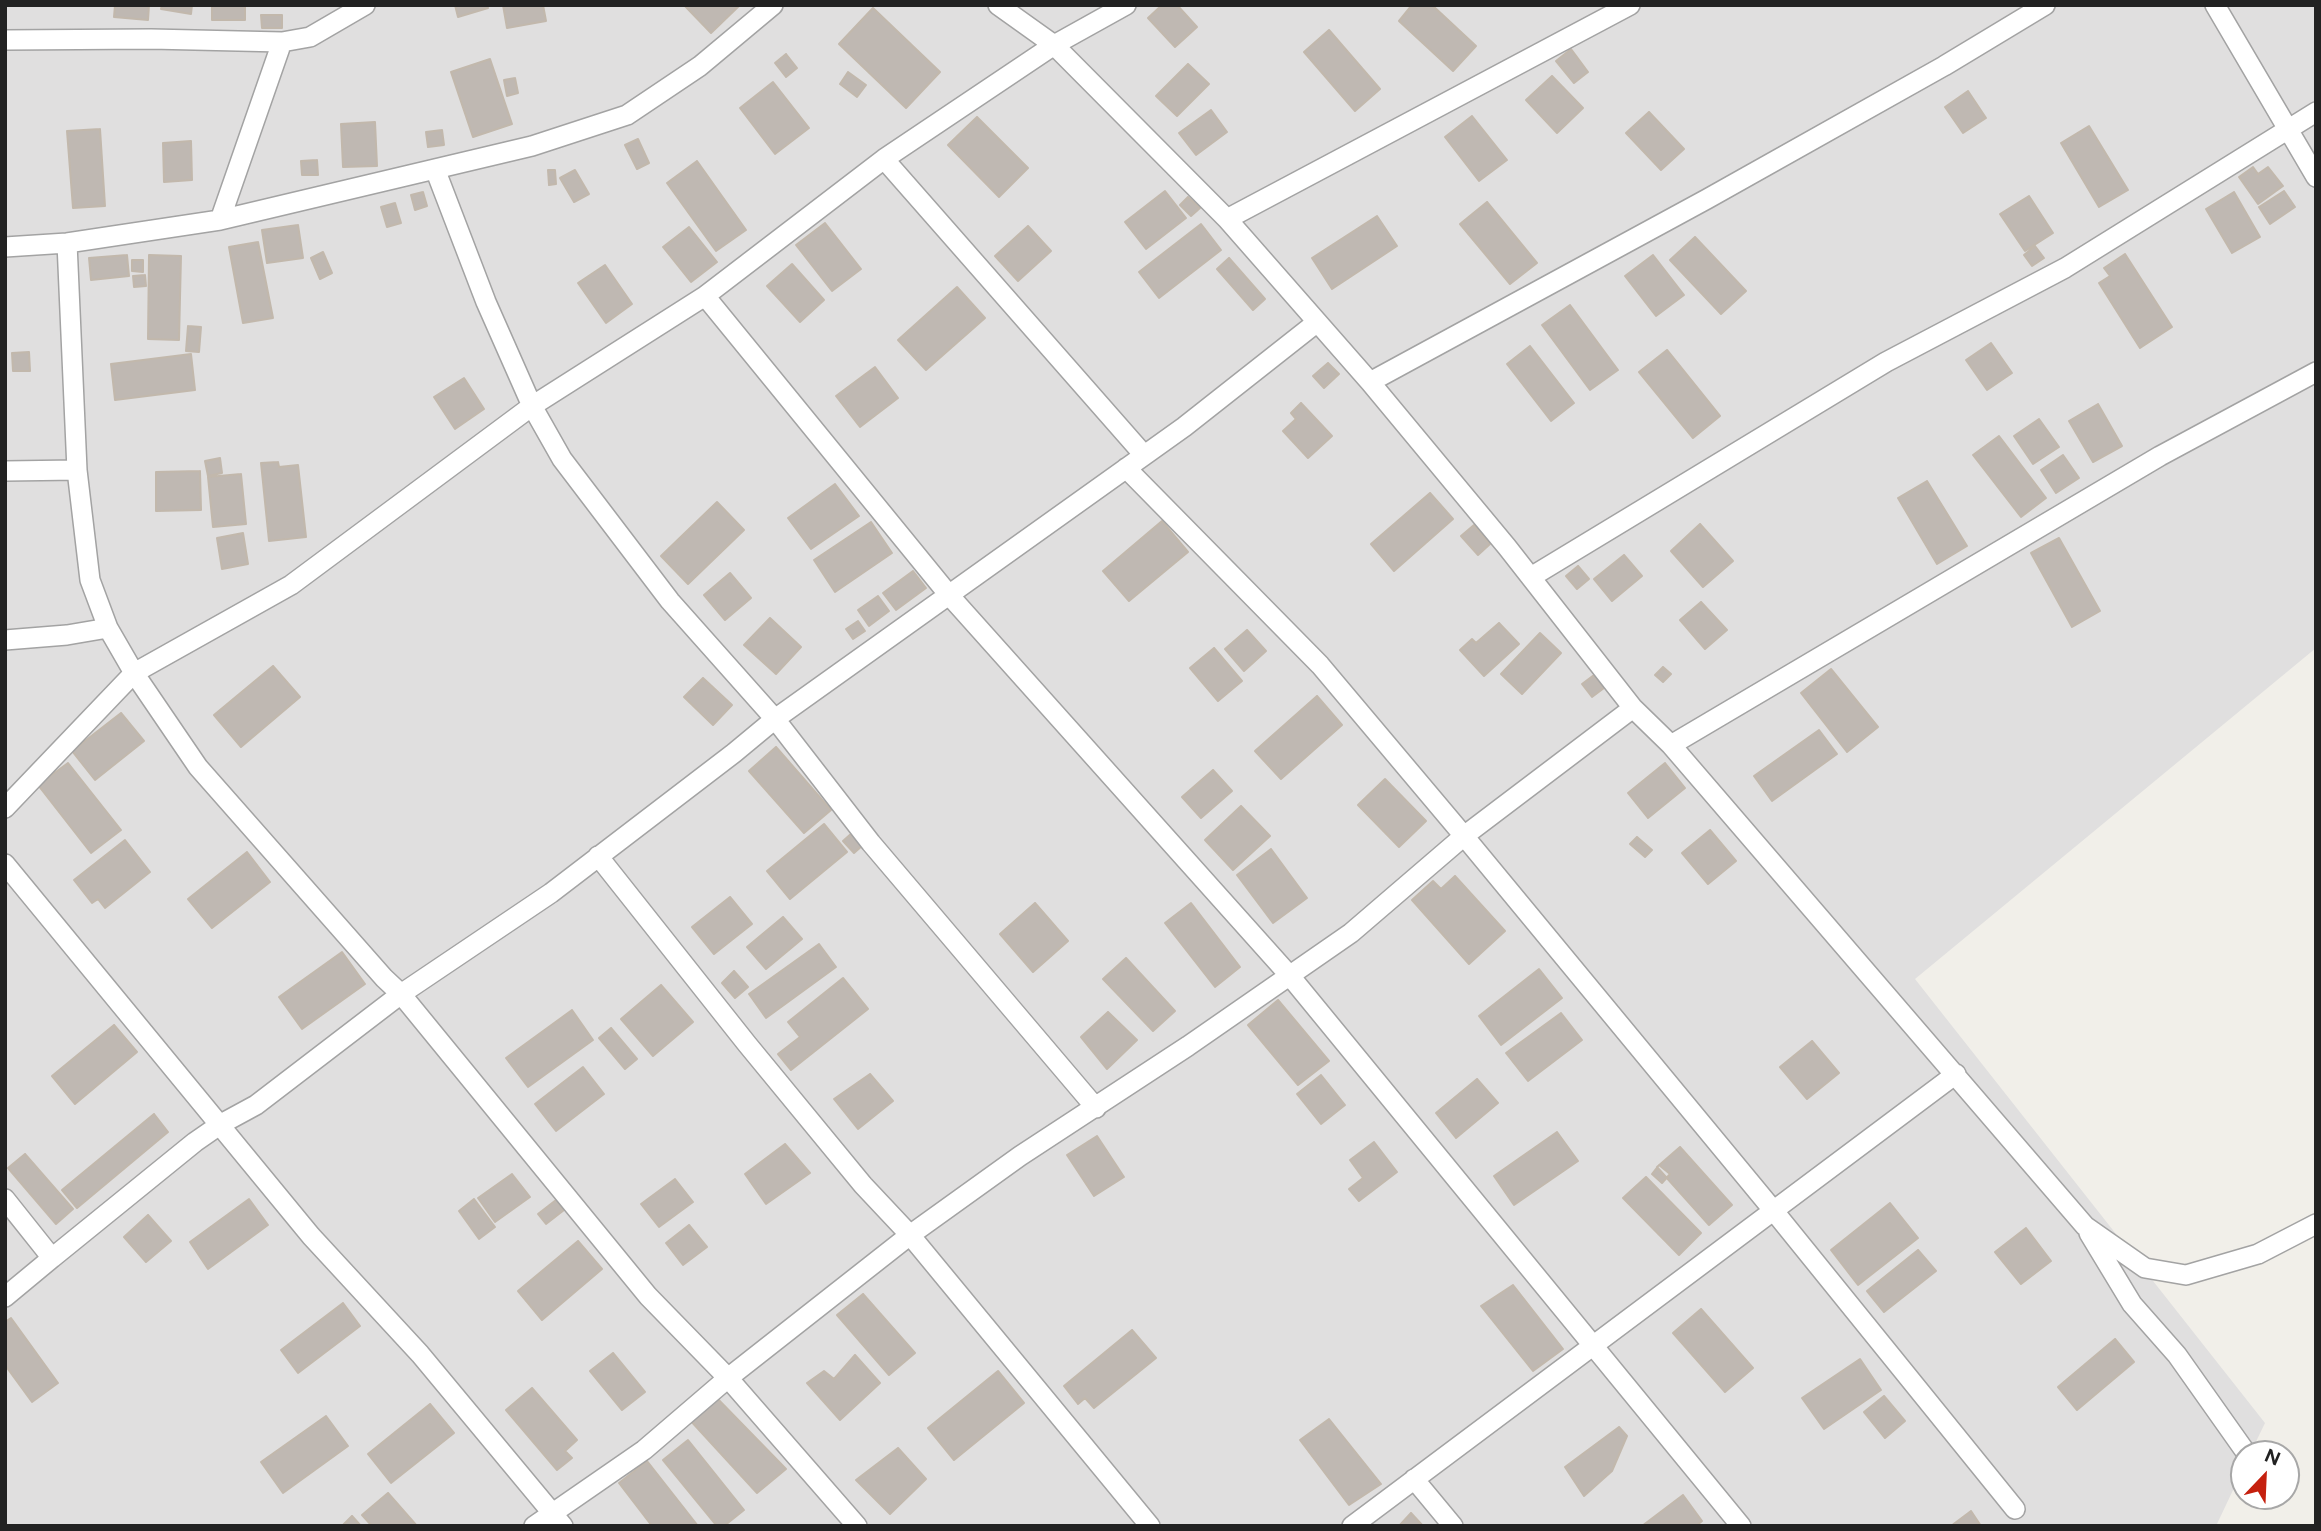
<!DOCTYPE html>
<html>
<head>
<meta charset="utf-8">
<style>
  body { margin:0 }
  #map { position:relative; width:2321px; height:1531px; overflow:hidden; background:#f1efe9; font-family:Figtree,sans-serif }
  canvas { display:block }
  .frame { position:absolute; inset:0; border:7px solid #222; pointer-events:none }
  .north { position:absolute; left:2230px; top:1440px; width:70px; height:70px; box-sizing:border-box; background:#fff; border:2px solid #a7a7a7; border-radius:50%; rotate:23deg; font-size:19px; font-weight:700; line-height:28px; text-align:center; color:#222 }
  .north::after { content:''; display:block; margin:auto; width:24px; height:32px; background:#c5200e; clip-path:polygon(50% 0,100% 100%,50% 72%,0 100%) }
</style>
</head>
<body>
<div id="map">
<canvas width="2321" height="1531"></canvas>
<div class="frame"></div>
<div class="north">N</div>
</div>
<script>
const ctx = document.querySelector('canvas').getContext('2d');
ctx.lineJoin = 'round';
function paint(path, color) { ctx.fillStyle = color; ctx.fill(path, 'evenodd'); }
const toPath = rows => new Path2D(rows.map(r => 'M' + r).join(''));
function stroke(path, color, width, dash) { ctx.strokeStyle = color; ctx.lineWidth = width; ctx.lineCap = dash ? 'butt' : 'round'; ctx.setLineDash(dash || []); ctx.stroke(path); }
paint(toPath([
  [5,5,2316,5,2316,648,1915,979,2265,1423,2250,1454,2244,1454,2244,1467,2216,1526,5,1526]
]), '#e0dfdf');
const building = toPath([
  [115,5,149,5,148,20,114,17,115,5],
  [162,5,192,5,191,14,161,9,162,5],
  [212,5,245,5,245,20,212,20,212,5],
  [455,5,487,5,488,8,458,17,455,5],
  [503,5,543,5,546,21,507,28,503,5],
  [684,5,740,5,711,33,684,5],
  [1162,5,1177,5,1197,27,1175,47,1148,18,1162,5],
  [1412,5,1432,5,1476,46,1453,71,1399,21,1412,5],
  [873,8,940,72,906,108,839,44,873,8],
  [261,15,282,15,282,28,262,28,261,15],
  [1329,30,1380,89,1355,111,1304,52,1329,30],
  [1571,49,1588,72,1574,83,1556,61,1571,49],
  [786,54,797,68,786,77,775,63,786,54],
  [490,59,512,124,473,137,451,72,490,59],
  [1188,64,1209,84,1177,116,1156,96,1188,64],
  [848,72,866,85,857,97,840,84,848,72],
  [1552,76,1583,108,1557,133,1526,100,1552,76],
  [515,78,518,93,507,96,504,80,515,78],
  [773,82,809,128,775,154,740,108,773,82],
  [1968,91,1986,118,1963,133,1945,107,1968,91],
  [1211,110,1227,132,1196,155,1179,133,1211,110],
  [1649,112,1684,149,1661,170,1626,133,1649,112],
  [1472,116,1507,160,1479,181,1445,137,1472,116],
  [977,117,1028,168,999,197,948,145,977,117],
  [375,122,377,166,343,167,341,124,375,122],
  [2089,126,2128,190,2099,207,2061,143,2089,126],
  [100,129,105,206,73,208,67,131,100,129],
  [442,130,444,145,428,147,426,132,442,130],
  [638,139,649,163,637,169,625,145,638,139],
  [191,141,192,180,164,182,163,143,191,141],
  [317,160,318,175,302,175,301,161,317,160],
  [697,161,746,230,716,251,667,183,697,161],
  [2253,167,2258,174,2268,167,2283,186,2258,204,2239,177,2253,167],
  [548,170,555,170,556,184,549,185,548,170],
  [575,170,589,194,574,202,560,178,575,170],
  [1165,191,1186,218,1146,249,1125,222,1165,191],
  [2284,191,2295,207,2270,224,2259,207,2284,191],
  [423,192,427,206,415,210,411,195,423,192],
  [2234,192,2260,237,2232,253,2206,209,2234,192],
  [2029,196,2053,233,2025,251,2000,214,2029,196],
  [1188,197,1200,208,1191,216,1180,205,1188,197],
  [1487,202,1537,263,1510,284,1460,224,1487,202],
  [395,203,401,223,387,227,381,207,395,203],
  [1377,216,1397,246,1332,289,1312,258,1377,216],
  [825,223,861,269,832,291,796,245,825,223],
  [1201,224,1221,250,1159,298,1139,272,1201,224],
  [298,225,303,258,267,263,262,230,298,225],
  [1028,226,1051,251,1018,281,995,256,1028,226],
  [689,227,717,262,691,282,663,247,689,227],
  [1695,237,1746,291,1721,314,1670,260,1695,237],
  [258,242,273,318,243,323,229,247,258,242],
  [2035,246,2044,258,2032,266,2024,255,2035,246],
  [323,252,332,273,320,279,311,258,323,252],
  [2125,254,2172,327,2140,348,2099,283,2110,276,2104,268,2125,254],
  [127,255,129,276,91,280,89,258,127,255],
  [149,255,181,256,179,340,148,339,149,255],
  [1653,255,1684,295,1656,316,1625,276,1653,255],
  [1229,258,1265,299,1253,310,1217,269,1229,258],
  [132,260,143,260,143,272,132,271,132,260],
  [792,264,824,300,800,322,767,286,792,264],
  [605,265,632,304,606,323,578,283,605,265],
  [145,275,146,286,134,287,133,276,145,275],
  [957,287,985,318,926,370,898,340,957,287],
  [1570,305,1618,370,1590,390,1542,325,1570,305],
  [188,326,201,327,199,352,186,351,188,326],
  [1991,343,2012,373,1987,390,1966,360,1991,343],
  [1530,346,1574,403,1551,421,1507,364,1530,346],
  [1667,350,1720,416,1693,438,1639,372,1667,350],
  [29,352,30,371,13,371,12,353,29,352],
  [191,354,195,390,115,400,111,364,191,354],
  [1328,363,1339,374,1324,388,1313,376,1328,363],
  [875,367,898,398,860,427,836,396,875,367],
  [464,378,484,409,455,429,434,397,464,378],
  [1301,403,1332,436,1308,458,1283,431,1296,419,1291,413,1301,403],
  [2098,404,2122,446,2093,462,2069,421,2098,404],
  [2039,419,2059,447,2033,464,2014,436,2039,419],
  [1999,436,2046,498,2021,517,1973,455,1999,436],
  [2063,455,2079,478,2056,493,2041,470,2063,455],
  [220,458,222,473,208,476,205,461,220,458],
  [278,462,279,467,298,465,306,537,269,541,261,463,278,462],
  [200,471,201,510,156,511,156,472,200,471],
  [241,474,246,524,213,527,208,477,241,474],
  [1927,481,1967,546,1937,564,1898,498,1927,481],
  [835,484,859,516,811,549,788,518,835,484],
  [1430,493,1453,519,1394,571,1371,544,1430,493],
  [717,502,744,530,688,584,661,556,717,502],
  [1162,521,1188,552,1129,601,1103,571,1162,521],
  [871,522,892,553,835,592,814,560,871,522],
  [1700,524,1733,561,1703,587,1671,551,1700,524],
  [1474,525,1490,544,1478,555,1461,536,1474,525],
  [243,533,248,564,222,569,217,538,243,533],
  [2059,538,2100,611,2072,627,2031,553,2059,538],
  [1624,555,1642,576,1612,601,1594,579,1624,555],
  [1578,566,1589,579,1577,589,1566,576,1578,566],
  [913,571,926,588,896,610,883,593,913,571],
  [730,573,751,598,725,620,704,595,730,573],
  [878,596,889,611,869,626,858,610,878,596],
  [1701,602,1727,630,1705,649,1680,620,1701,602],
  [770,618,801,647,776,674,744,645,770,618],
  [858,621,865,631,853,639,846,629,858,621],
  [1499,623,1519,644,1484,676,1460,650,1472,639,1476,643,1499,623],
  [1247,630,1266,651,1244,671,1225,649,1247,630],
  [1540,633,1561,653,1522,694,1501,674,1540,633],
  [1214,648,1242,681,1218,701,1190,668,1214,648],
  [273,666,300,697,241,747,214,715,273,666],
  [1663,667,1671,674,1663,682,1655,675,1663,667],
  [1831,669,1878,727,1847,752,1801,693,1831,669],
  [1594,675,1604,688,1592,697,1582,684,1594,675],
  [703,678,732,705,713,725,684,697,703,678],
  [1317,696,1342,725,1281,779,1255,751,1317,696],
  [121,713,144,741,95,780,72,751,121,713],
  [1819,730,1837,754,1772,801,1754,776,1819,730],
  [776,747,831,810,804,833,749,771,776,747],
  [68,763,121,830,91,853,38,785,68,763],
  [1665,763,1685,788,1648,818,1628,793,1665,763],
  [1213,770,1232,791,1201,818,1182,797,1213,770],
  [1385,779,1426,821,1399,847,1358,805,1385,779],
  [1241,806,1270,836,1233,870,1205,840,1241,806],
  [824,824,847,852,790,899,767,871,824,824],
  [1710,830,1736,861,1708,884,1682,853,1710,830],
  [852,833,863,845,854,853,843,841,852,833],
  [1637,837,1652,850,1645,857,1630,844,1637,837],
  [125,840,150,872,105,908,98,899,92,903,74,880,125,840],
  [1271,849,1307,898,1273,923,1237,875,1271,849],
  [247,852,270,882,212,928,188,899,247,852],
  [1455,876,1505,931,1469,964,1412,900,1433,881,1441,889,1455,876],
  [730,897,752,924,714,954,692,927,730,897],
  [1035,903,1068,941,1033,972,1000,934,1035,903],
  [1191,903,1240,967,1215,987,1165,923,1191,903],
  [783,917,802,939,766,969,747,947,783,917],
  [819,944,836,967,766,1018,749,994,819,944],
  [342,952,365,984,302,1029,279,997,342,952],
  [1126,958,1175,1011,1153,1031,1103,979,1126,958],
  [1539,969,1562,998,1501,1045,1479,1016,1539,969],
  [734,971,748,987,735,998,722,983,734,971],
  [843,978,868,1009,791,1070,778,1054,800,1037,788,1022,843,978],
  [661,985,693,1022,653,1056,621,1019,661,985],
  [1278,1000,1329,1061,1298,1085,1248,1025,1278,1000],
  [572,1010,593,1040,528,1087,506,1058,572,1010],
  [1108,1012,1137,1040,1107,1069,1081,1037,1108,1012],
  [1561,1013,1582,1040,1528,1081,1506,1053,1561,1013],
  [114,1025,137,1052,75,1104,52,1076,114,1025],
  [611,1028,637,1059,625,1069,599,1038,611,1028],
  [1812,1041,1839,1073,1807,1099,1780,1067,1812,1041],
  [583,1067,604,1094,556,1131,535,1104,583,1067],
  [870,1074,893,1101,858,1129,834,1099,870,1074],
  [1321,1075,1345,1105,1321,1124,1297,1094,1321,1075],
  [1477,1079,1498,1103,1456,1138,1436,1113,1477,1079],
  [154,1114,168,1132,77,1208,62,1190,154,1114],
  [1557,1132,1578,1161,1514,1205,1494,1176,1557,1132],
  [1097,1136,1124,1177,1094,1196,1067,1155,1097,1136],
  [1374,1142,1397,1172,1359,1201,1349,1189,1363,1178,1350,1160,1374,1142],
  [785,1144,810,1173,766,1204,745,1174,785,1144],
  [1680,1147,1732,1205,1709,1225,1657,1167,1680,1147],
  [25,1154,73,1209,56,1224,8,1168,25,1154],
  [1659,1165,1670,1174,1662,1183,1652,1174,1659,1165],
  [512,1174,530,1197,495,1222,478,1198,512,1174],
  [1646,1177,1701,1233,1679,1255,1623,1198,1646,1177],
  [675,1179,693,1202,659,1227,641,1204,675,1179],
  [249,1199,268,1225,208,1269,190,1242,249,1199],
  [474,1199,495,1227,479,1239,459,1211,474,1199],
  [556,1200,564,1210,546,1224,538,1214,556,1200],
  [1890,1203,1918,1238,1858,1285,1831,1250,1890,1203],
  [148,1215,171,1241,146,1262,124,1237,148,1215],
  [689,1225,707,1247,683,1265,666,1243,689,1225],
  [2026,1228,2051,1261,2021,1284,1995,1252,2026,1228],
  [578,1241,602,1269,542,1320,518,1291,578,1241],
  [1918,1250,1936,1271,1884,1312,1867,1291,1918,1250],
  [1513,1285,1563,1349,1533,1371,1481,1306,1513,1285],
  [863,1294,915,1353,889,1375,837,1315,863,1294],
  [343,1303,360,1326,298,1373,281,1350,343,1303],
  [1701,1309,1753,1368,1725,1392,1673,1333,1701,1309],
  [11,1318,58,1383,32,1402,5,1365,5,1322,11,1318],
  [1132,1330,1156,1358,1094,1408,1085,1398,1078,1404,1064,1386,1132,1330],
  [2115,1339,2134,1362,2077,1410,2058,1387,2115,1339],
  [613,1353,645,1392,622,1410,590,1371,613,1353],
  [855,1355,880,1383,840,1420,807,1383,824,1371,834,1379,855,1355],
  [1860,1359,1881,1390,1824,1429,1802,1398,1860,1359],
  [998,1371,1024,1403,954,1460,928,1428,998,1371],
  [532,1388,577,1440,565,1451,572,1458,557,1470,506,1410,532,1388],
  [711,1392,786,1469,757,1493,689,1419,711,1392],
  [1884,1396,1905,1421,1885,1438,1864,1412,1884,1396],
  [430,1404,454,1433,391,1483,368,1454,430,1404],
  [326,1416,348,1446,283,1493,261,1462,326,1416],
  [1329,1419,1381,1484,1349,1505,1300,1440,1329,1419],
  [1619,1427,1627,1436,1612,1471,1584,1496,1565,1467,1619,1427],
  [688,1440,744,1510,724,1526,717,1526,663,1460,688,1440],
  [898,1448,926,1479,890,1514,856,1480,898,1448],
  [647,1461,698,1526,652,1526,619,1483,647,1461],
  [388,1493,417,1526,372,1526,362,1515,388,1493],
  [1683,1495,1702,1521,1696,1526,1642,1526,1683,1495],
  [1971,1511,1981,1526,1951,1526,1971,1511],
  [1411,1513,1423,1526,1399,1526,1411,1513],
  [352,1516,361,1526,342,1526,352,1516]
]);
paint(building, '#bfb8b2');
stroke(building, '#c2b8ac', 2);
const minor = toPath([
  [998,5,1054,45,1227,219,1370,382,1507,547,1633,708,1671,745,2085,1226,2145,1268,2186,1275,2258,1254,2316,1224],
  [2215,5,2316,177],
  [5,40,151,39,282,42,310,37,365,5],
  [884,159,1144,455],
  [1227,219,1630,5],
  [220,220,282,42],
  [67,243,77,470,90,580,108,628,134,673,198,767,384,978,401,994,648,1296,728,1378,644,1450,534,1526],
  [5,247,67,243,220,220,532,146,627,115,700,66,773,5],
  [705,296,949,595,1290,976,1741,1526],
  [1370,382,1707,199,1944,66,2045,5],
  [1126,468,1320,665,1464,836,1773,1210,2015,1509],
  [5,471,77,470],
  [1531,577,1886,362,2065,268,2316,112],
  [5,640,67,635,108,628],
  [1671,745,2160,456,2316,372],
  [5,808,134,673,291,585,532,406,486,302,435,169],
  [598,856,747,1044,863,1185,910,1235,1150,1526],
  [5,864,311,1236,420,1354,563,1526],
  [1096,1108,871,843,775,719,670,601,562,459,532,406,705,296,884,159,1054,45,1126,5],
  [5,1199,52,1258,195,1142,221,1124,256,1105,401,994,551,893,734,753,775,719,1184,427,1316,323],
  [2089,1233,2132,1304,2177,1355,2247,1454],
  [5,1297,52,1258],
  [1414,1479,1453,1526],
  [857,1526,728,1378,910,1235,1020,1156,1188,1046,1351,933,1464,836,1633,708],
  [1352,1526,1956,1074]
]);
stroke(minor, '#a3a3a3', 22);
stroke(minor, '#fff', 19);
</script>
</body>
</html>
